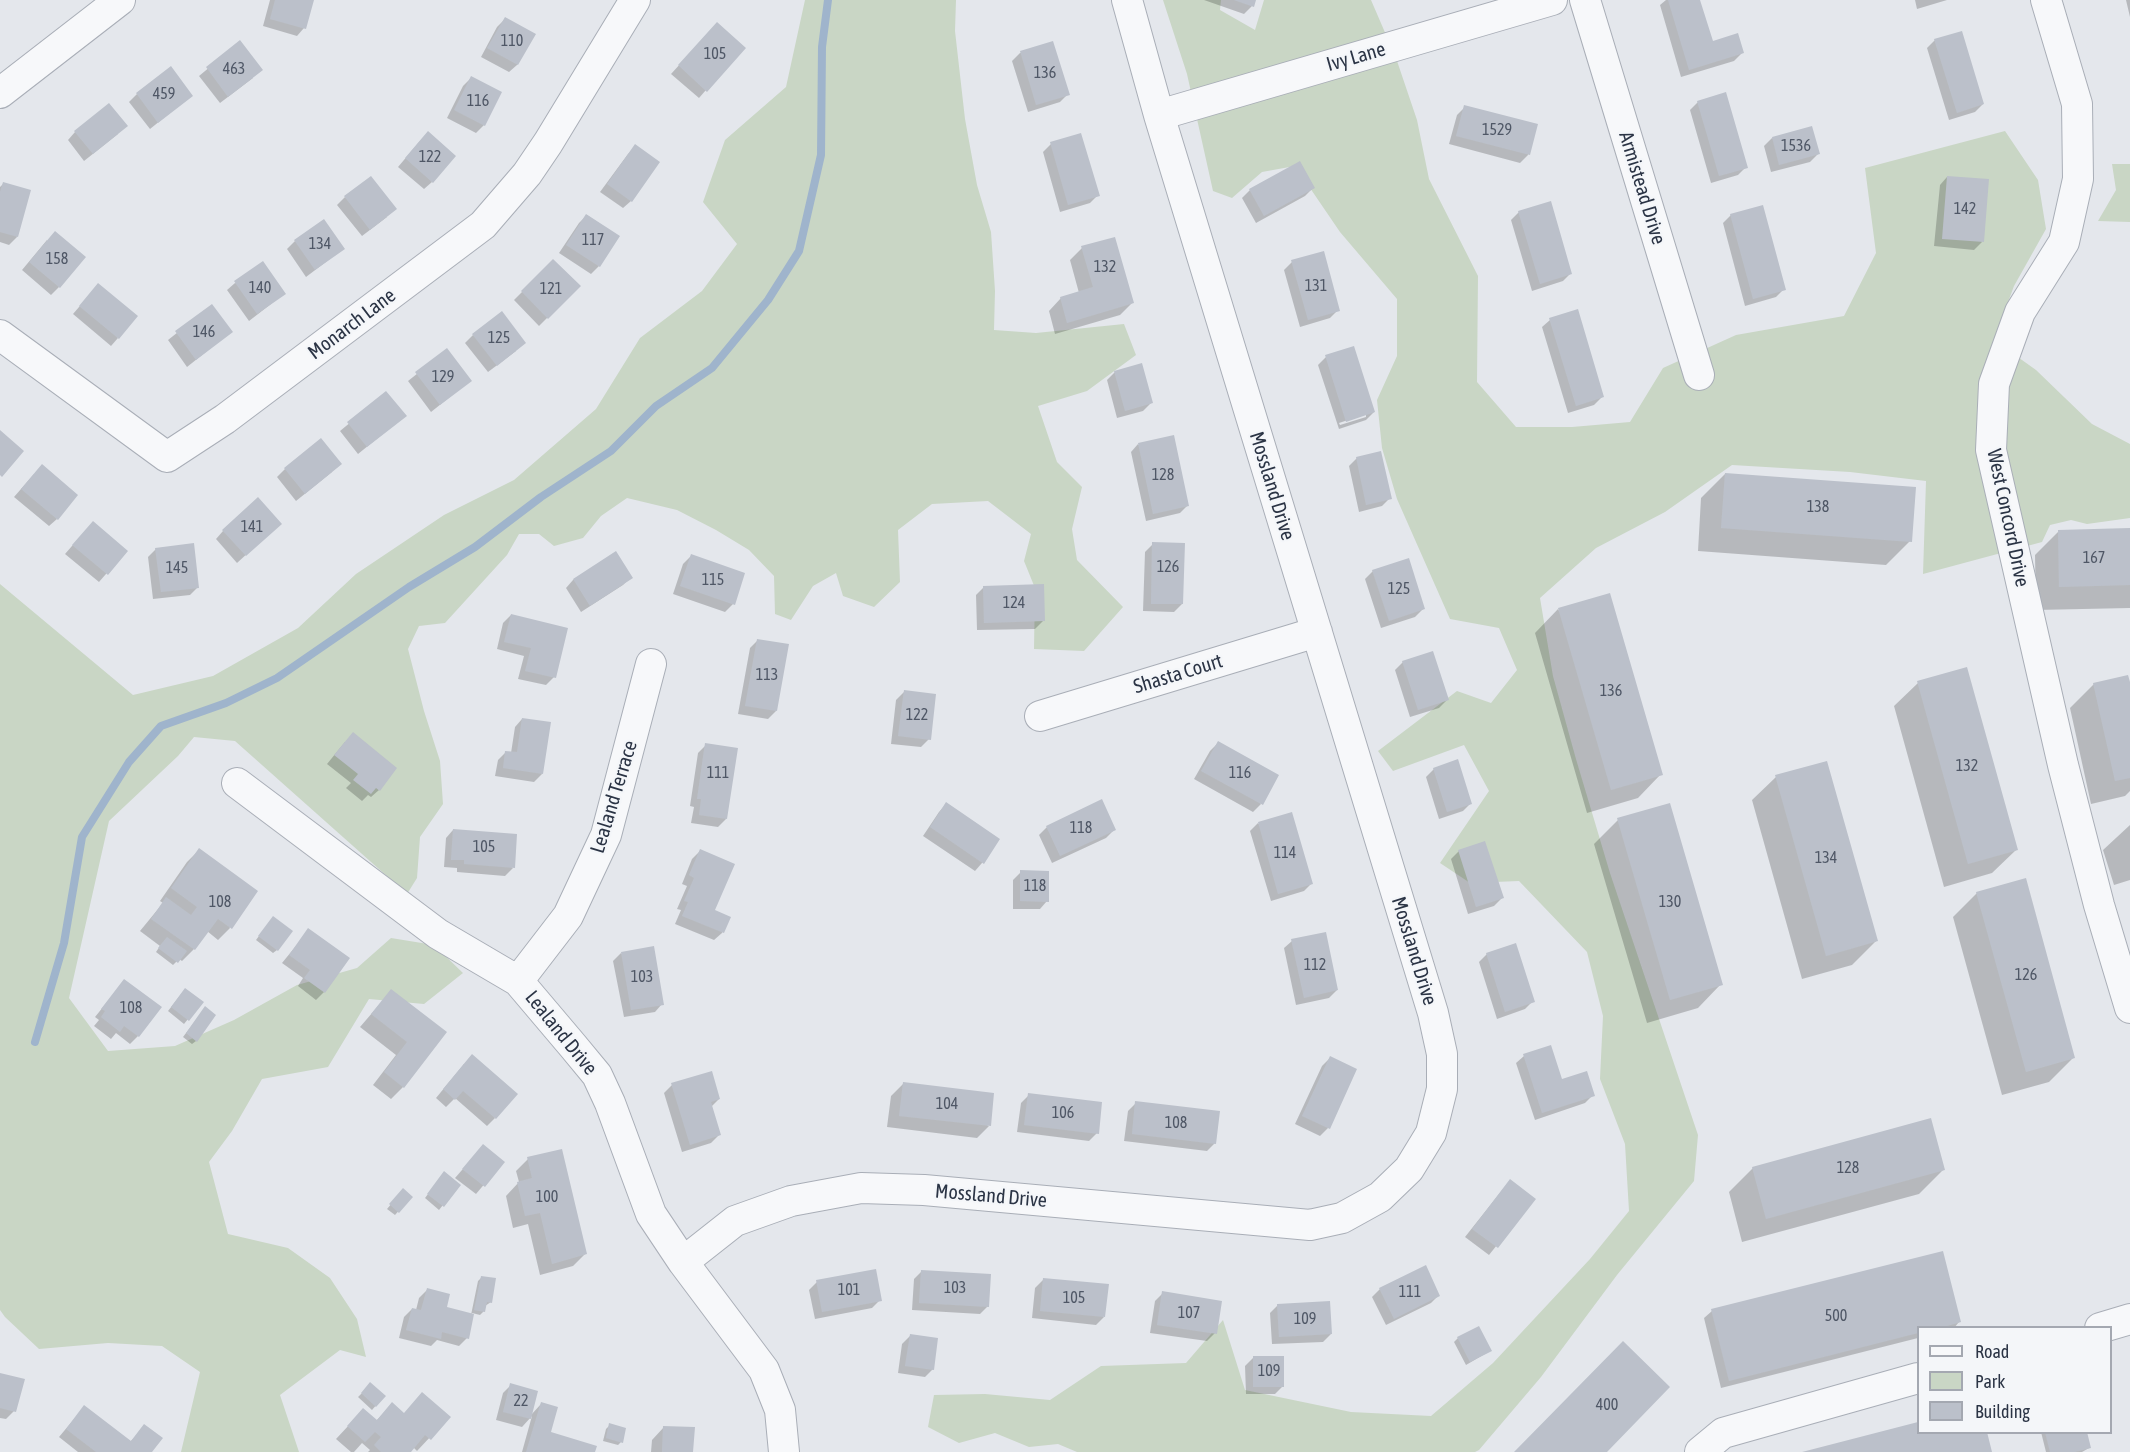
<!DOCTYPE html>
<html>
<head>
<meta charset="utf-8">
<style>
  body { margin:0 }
  #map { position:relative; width:2130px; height:1452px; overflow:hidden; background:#e4e7ec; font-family:"Asap Condensed",sans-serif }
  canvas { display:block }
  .legend { position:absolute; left:1917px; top:1326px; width:195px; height:108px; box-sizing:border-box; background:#f4f6f9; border:2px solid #a4a8b1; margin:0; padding:8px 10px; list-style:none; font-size:18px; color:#2b3445 }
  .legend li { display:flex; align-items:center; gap:12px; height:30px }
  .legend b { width:30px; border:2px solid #a4a8b1 }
</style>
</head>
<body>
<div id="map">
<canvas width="2130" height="1452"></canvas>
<ul class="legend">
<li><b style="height:8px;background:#f7f8fa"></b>Road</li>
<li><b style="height:16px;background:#c9d6c5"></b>Park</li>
<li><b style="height:16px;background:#bbc0ca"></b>Building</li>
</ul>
</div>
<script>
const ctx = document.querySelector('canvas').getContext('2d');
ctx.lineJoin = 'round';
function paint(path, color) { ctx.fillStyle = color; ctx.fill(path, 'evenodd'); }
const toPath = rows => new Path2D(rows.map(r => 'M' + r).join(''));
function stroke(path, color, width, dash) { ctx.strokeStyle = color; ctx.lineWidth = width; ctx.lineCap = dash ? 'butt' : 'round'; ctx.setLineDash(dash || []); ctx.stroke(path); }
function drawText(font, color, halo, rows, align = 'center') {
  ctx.font = font + ' "Asap Condensed",sans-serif'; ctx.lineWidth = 4.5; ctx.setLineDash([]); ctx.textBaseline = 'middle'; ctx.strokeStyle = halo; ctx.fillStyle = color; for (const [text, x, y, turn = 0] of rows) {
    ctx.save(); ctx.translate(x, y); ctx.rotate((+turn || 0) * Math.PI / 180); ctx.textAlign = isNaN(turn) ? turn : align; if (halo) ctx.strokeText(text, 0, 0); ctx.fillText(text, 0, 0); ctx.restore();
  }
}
paint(toPath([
  [805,0,956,0,955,31,965,119,977,185,991,232,995,291,994,330,1036,333,1124,324,1136,355,1087,391,1038,406,1057,462,1082,487,1072,529,1077,560,1123,607,1084,651,1034,649,1035,588,1024,561,1031,534,988,501,932,504,898,530,900,582,874,607,843,596,836,573,813,586,791,620,775,614,774,576,749,550,716,530,677,510,627,498,601,516,583,538,554,546,539,534,519,534,507,555,445,623,419,626,408,649,424,711,440,761,443,804,420,837,417,878,407,894,235,741,194,737,178,756,109,821,69,998,108,1051,175,1046,234,1020,297,985,357,968,391,938,434,945,463,973,424,1004,369,999,328,1067,262,1079,232,1131,209,1162,228,1234,288,1248,330,1278,357,1319,366,1357,340,1350,280,1395,299,1452,181,1452,200,1372,162,1346,108,1343,39,1349,5,1317,0,1310,0,584,133,695,213,676,298,628,356,574,444,515,514,480,596,409,640,338,702,291,737,244,703,202,725,140,786,87],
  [1163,0,1221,0,1220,10,1255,30,1264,0,1371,0,1396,58,1417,120,1429,179,1478,276,1477,382,1516,427,1572,427,1630,422,1663,368,1736,335,1844,316,1876,253,1865,168,2005,131,2038,180,2046,229,2014,286,1994,340,2036,370,2092,424,2130,444,2130,518,2087,524,2071,520,2050,525,2042,542,1923,574,1926,481,1850,472,1732,465,1665,512,1596,548,1540,598,1553,676,1576,759,1610,873,1698,1135,1694,1181,1617,1275,1541,1377,1479,1450,1475,1452,1077,1452,1058,1444,1029,1447,995,1433,959,1443,928,1427,934,1395,985,1394,1050,1400,1101,1366,1186,1363,1223,1320,1245,1390,1351,1412,1431,1416,1493,1363,1590,1259,1629,1211,1625,1144,1600,1079,1603,1016,1587,952,1519,881,1470,883,1440,863,1489,791,1464,745,1393,771,1378,751,1457,691,1491,703,1517,670,1499,628,1450,619,1397,499,1382,448,1377,400,1397,356,1397,299,1340,232,1295,166,1262,172,1232,198,1213,191,1187,74],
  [2112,164,2130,164,2130,222,2098,221,2116,190]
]), '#c9d6c5');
paint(toPath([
  [270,0,313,0,304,28,297,36,263,26],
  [1204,0,1255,0,1252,6,1244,14],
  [1666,0,1699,0,1712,43,1742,53,1734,61,1681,77,1660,5],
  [1915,0,1947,0,1917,9],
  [2126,0,2130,0,2130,17],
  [505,19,534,35,517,65,509,72,481,57,497,27],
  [710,31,706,90,699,98,671,74],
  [1935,40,1983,104,1975,112,1949,120,1927,48],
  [240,42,253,78,220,103,199,76],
  [1052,43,1068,94,1060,102,1028,112,1012,61,1020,53],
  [471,78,484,125,476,133,447,118,463,86],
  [137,94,191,96,150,129,129,102],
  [1698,102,1746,167,1738,175,1711,183,1690,110],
  [1465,107,1536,125,1528,155,1520,163,1449,144,1457,115],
  [75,132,118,134,84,161,68,140],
  [1772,138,1818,154,1810,162,1771,172,1764,146],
  [420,141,432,182,424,189,398,167],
  [1051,144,1098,195,1090,203,1060,212,1043,152],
  [636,146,631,201,623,208,600,192,628,154],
  [1947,177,1982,242,1974,250,1934,246,1940,185],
  [3,184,17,237,9,245,0,242,0,187],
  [1313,188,1305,196,1256,223,1242,198,1250,190],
  [345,197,387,217,362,236,337,205],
  [1519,212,1571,273,1563,281,1532,291,1511,220],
  [587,215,618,236,599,266,591,274,559,253,579,223],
  [1731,215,1784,289,1776,297,1745,306,1723,223],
  [47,240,59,287,51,295,22,270],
  [295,241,343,249,306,277,287,249],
  [1082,248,1132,303,1120,315,1055,334,1049,311,1061,298,1079,293,1070,260],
  [553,261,579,286,539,326,514,300],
  [1292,262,1338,310,1330,318,1300,327,1284,270],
  [235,283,284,294,249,321,227,290],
  [91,293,118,338,111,346,73,314],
  [211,306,231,332,187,367,168,340],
  [1550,320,1602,397,1594,405,1568,413,1542,327],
  [473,335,516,351,488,372,465,343],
  [447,350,470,381,431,412,408,381],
  [1326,357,1374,412,1366,420,1339,429,1318,365],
  [1366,414,1366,417,1340,425,1339,423],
  [1115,372,1151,403,1143,411,1117,418,1107,380],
  [386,393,405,416,358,454,340,431],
  [1138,444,1188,505,1180,513,1146,521,1131,452],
  [1357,458,1390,498,1382,506,1359,512,1349,466],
  [285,469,332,472,296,501,277,477],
  [34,474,57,519,49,526,14,497],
  [1725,474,1910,541,1886,565,1698,551,1701,498],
  [2130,530,2130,608,2036,610,2035,555,2059,531],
  [85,531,126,551,99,582,65,554],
  [223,531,272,531,237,563,216,539],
  [1153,544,1182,604,1174,612,1143,611,1145,552],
  [156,549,198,587,190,595,153,599,148,557],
  [615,553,631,577,623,585,581,612,566,588,573,580],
  [691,556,733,604,725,612,673,594,683,564],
  [1373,571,1423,609,1415,617,1381,628,1365,579],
  [984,587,1043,621,1035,629,977,630,976,595],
  [1558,609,1661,774,1638,798,1587,813,1535,633],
  [511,615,554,677,546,685,518,679,524,656,497,649,503,623],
  [758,640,776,711,768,719,738,714,750,648],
  [1403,662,1447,700,1439,708,1410,717,1395,670],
  [1918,683,2016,850,1992,873,1944,887,1894,706],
  [2094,684,2130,689,2130,791,2125,796,2091,804,2070,708],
  [904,692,929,739,921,747,891,744,896,700],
  [522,719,542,774,534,782,495,776,498,760,506,752,511,753,515,727],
  [345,742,379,790,371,797,368,795,362,801,346,788,351,783,327,764],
  [1218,743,1261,804,1253,812,1194,779,1210,751],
  [706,745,726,819,718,827,691,823,694,807,690,806,698,753],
  [1434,769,1471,803,1463,811,1439,819,1426,777],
  [1776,777,1876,941,1852,965,1802,979,1752,800],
  [946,804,998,840,982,863,975,871,923,836,939,812],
  [1618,820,1721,984,1698,1008,1647,1023,1594,844],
  [1258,823,1312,883,1304,891,1271,901,1250,831],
  [2130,825,2130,880,2114,885,2103,850],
  [1047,827,1114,830,1106,838,1052,863,1039,835],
  [453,830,513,868,505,876,457,872,457,868,444,867,446,838],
  [199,850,230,928,218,940,207,931,194,949,182,961,179,959,173,965,156,952,160,946,140,931,163,903,160,901,187,862],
  [700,851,713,911,729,918,722,933,714,940,675,924,681,910,677,909,687,886,682,884,692,859],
  [1459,851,1502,898,1494,906,1468,914,1451,859],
  [1021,872,1047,901,1040,909,1013,909,1013,880],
  [1977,893,2073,1058,2049,1082,2002,1095,1953,917],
  [270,921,277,950,273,953,256,940],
  [309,930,324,992,316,1000,298,986,303,978,282,963],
  [1292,941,1337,990,1329,998,1296,1005,1284,948],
  [621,953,662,1004,655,1012,624,1017,613,961],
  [1487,954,1533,1001,1525,1009,1497,1019,1479,962],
  [124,981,138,1036,130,1044,116,1033,111,1039,94,1026,99,1020,95,1017],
  [391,991,445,1032,403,1087,391,1099,373,1085,396,1055,360,1027],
  [182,993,201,1003,184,1024,168,1011],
  [202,1012,196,1041,192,1044,183,1037],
  [1524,1056,1561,1081,1593,1095,1585,1103,1535,1120,1516,1063],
  [1330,1058,1328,1128,1320,1136,1295,1124,1322,1066],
  [464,1064,495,1118,487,1126,455,1098,446,1107,436,1098],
  [903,1084,989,1126,977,1138,887,1127,891,1096],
  [672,1085,719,1099,711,1107,719,1135,711,1143,682,1152,664,1093],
  [1029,1095,1097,1133,1089,1141,1017,1132,1021,1103],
  [1136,1103,1215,1143,1207,1151,1124,1141,1128,1111],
  [483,1146,503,1162,476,1194,455,1178],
  [528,1159,585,1254,573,1266,540,1275,528,1224,513,1228,506,1196,519,1182,516,1171],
  [1753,1168,1943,1170,1919,1194,1742,1242,1729,1192],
  [441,1177,459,1185,439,1210,425,1198],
  [1503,1189,1533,1200,1489,1255,1465,1237],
  [403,1190,411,1197,395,1215,387,1209],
  [922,1271,988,1306,980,1314,912,1310,914,1279],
  [481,1278,491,1302,485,1306,484,1311,480,1315,472,1313,467,1338,459,1346,437,1340,431,1346,399,1338,404,1317,412,1309,416,1310,419,1298,427,1290,445,1308,471,1315,478,1281],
  [1043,1280,1104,1317,1096,1325,1032,1318,1035,1288],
  [817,1282,880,1300,872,1308,815,1319,809,1290],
  [1380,1289,1439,1295,1431,1303,1386,1325,1372,1297],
  [1163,1293,1215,1333,1207,1341,1150,1333,1155,1301],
  [1278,1305,1331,1334,1323,1342,1272,1344,1270,1313],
  [1712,1311,1959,1322,1954,1328,1918,1328,1918,1338,1721,1388,1704,1318],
  [910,1336,933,1369,925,1377,898,1373,902,1344],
  [1458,1338,1490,1351,1466,1365,1454,1342],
  [1253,1358,1283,1386,1275,1394,1246,1394,1245,1366],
  [0,1374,14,1411,6,1419,0,1418],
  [371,1384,384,1396,372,1410,358,1397],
  [511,1385,531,1415,541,1404,549,1434,593,1452,522,1452,532,1416,522,1427,496,1420,503,1393],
  [392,1404,403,1414,448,1418,417,1451,413,1447,409,1452,368,1452,370,1450,362,1443,354,1452,351,1452,336,1439,363,1410,376,1421],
  [84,1407,130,1442,145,1426,150,1452,78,1452,59,1437],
  [610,1425,621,1442,618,1445,603,1441,606,1429],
  [664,1427,692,1452,651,1452,652,1440],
  [2041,1432,2086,1432,2089,1448,2082,1452,2046,1452]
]), '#0003');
stroke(toPath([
  [35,1042,64,943,82,837,129,762,161,726,226,703,277,678,409,587,475,547,541,497,611,451,656,406,712,368,768,300,799,251,821,155,822,47,828,0]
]), '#9fb4cc', 8);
paint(toPath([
  [275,0,314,0,306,29,270,19],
  [1234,0,1256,0,1254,7],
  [1668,0,1700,0,1713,41,1738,33,1744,53,1689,70],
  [505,17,536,34,518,65,487,48],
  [717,22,746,48,707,92,678,65],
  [1962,31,1984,104,1957,113,1934,39],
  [240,40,263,70,228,97,206,67],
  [1053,41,1070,95,1036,105,1020,51],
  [171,66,193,96,158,123,136,93],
  [471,76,502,92,485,126,454,110],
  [1726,92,1748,168,1719,176,1697,101],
  [109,103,128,126,93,154,74,131],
  [1464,105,1538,124,1530,155,1456,136],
  [1812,126,1820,154,1779,165,1772,137],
  [428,131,456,156,433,183,405,158],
  [1081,133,1100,196,1068,205,1050,142],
  [635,144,660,162,632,202,607,184],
  [1300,161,1315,188,1264,216,1249,189],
  [371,176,397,209,370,230,344,196],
  [1947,176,1989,179,1984,242,1942,239],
  [3,182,31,190,18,237,0,232,0,192],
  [1551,201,1572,274,1540,284,1518,211],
  [1763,205,1786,290,1753,299,1730,214],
  [586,214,620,236,600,267,566,245],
  [324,219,345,249,315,270,294,240],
  [55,231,86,257,60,288,29,262],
  [1115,237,1134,303,1067,323,1060,297,1093,287,1081,246],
  [1324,251,1340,311,1308,320,1291,260],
  [553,259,581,286,548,319,521,291],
  [263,261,286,294,257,314,234,281],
  [98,283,138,316,119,339,79,306],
  [212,304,233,332,196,360,175,331],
  [1578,309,1604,397,1576,406,1549,318],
  [502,311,526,343,497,366,472,334],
  [1354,346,1375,412,1346,422,1325,355],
  [447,348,472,381,440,405,415,372],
  [1142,363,1153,403,1125,411,1114,371],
  [386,391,407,416,367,447,347,422],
  [0,430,24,451,2,477,0,475],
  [1174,435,1189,506,1153,514,1138,443],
  [321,438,342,464,305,494,284,468],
  [1381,451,1392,499,1366,505,1356,457],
  [42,464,78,495,58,520,21,489],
  [1725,473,1916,487,1912,542,1721,528],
  [258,497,282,524,246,556,222,530],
  [93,521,128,551,108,575,72,545],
  [2130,528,2130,585,2059,587,2058,530],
  [1152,542,1185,543,1183,604,1151,604],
  [194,543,199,588,161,592,155,548],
  [616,551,633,578,590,606,573,579],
  [691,554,745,573,735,605,680,586],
  [1409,558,1425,609,1389,621,1372,570],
  [1044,584,1045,621,984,623,983,586],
  [1610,593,1663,775,1611,790,1558,608],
  [511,614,568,628,556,678,525,671,531,648,504,642],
  [757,639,789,644,777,711,745,706],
  [1433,651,1449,700,1418,710,1402,661],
  [1967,667,2018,850,1968,864,1917,681],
  [2128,675,2130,682,2130,778,2115,781,2093,683],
  [904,690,936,694,931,740,898,736],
  [522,718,551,722,543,774,503,768,505,751,517,752],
  [353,732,397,768,380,791,376,788,371,794,353,780,358,774,334,755],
  [1218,741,1279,775,1263,805,1201,771],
  [705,743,738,748,727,819,699,815,701,799,697,799],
  [1458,759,1472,804,1447,812,1433,768],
  [1827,761,1878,941,1826,956,1775,775],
  [1102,799,1116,830,1060,856,1046,826],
  [946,802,1000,839,984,864,930,827],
  [1670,803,1723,985,1670,1000,1617,818],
  [1292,812,1313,884,1278,894,1258,822],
  [453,829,517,834,515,868,464,864,464,860,451,860],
  [1485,841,1504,898,1476,907,1458,850],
  [199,848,258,891,232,929,218,919,195,950,151,919,166,897,191,915,197,907,171,888],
  [700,849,735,864,715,910,731,917,724,933,682,916,688,902,684,901,694,878,689,875],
  [1020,870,1049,871,1049,902,1020,901],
  [2026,878,2075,1058,2026,1072,1976,892],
  [273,916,293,931,278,951,258,936],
  [308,928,350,958,325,993,304,978,310,970,289,955],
  [1326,932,1338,990,1304,998,1291,939],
  [167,937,187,951,178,963,158,948],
  [1516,943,1535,1002,1505,1012,1486,953],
  [654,946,664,1005,631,1010,621,952],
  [124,979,162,1007,139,1037,124,1026,120,1032,101,1017,105,1011,101,1009],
  [185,988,204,1002,189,1021,171,1007],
  [391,989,447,1032,404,1088,384,1072,407,1042,371,1014],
  [205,1006,216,1015,197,1042,186,1033],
  [1551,1045,1562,1079,1587,1071,1595,1096,1542,1113,1523,1054],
  [472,1054,518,1094,496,1119,463,1091,455,1100,443,1089],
  [1330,1056,1357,1069,1330,1129,1302,1116],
  [712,1071,720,1099,711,1102,721,1135,690,1145,671,1083],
  [903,1082,994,1093,991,1126,899,1116],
  [1028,1093,1102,1102,1099,1134,1024,1125],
  [1135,1101,1220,1111,1216,1144,1132,1134],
  [1931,1118,1945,1170,1766,1219,1752,1167],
  [483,1144,505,1162,485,1187,462,1169],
  [562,1149,587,1254,552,1264,540,1213,525,1216,517,1182,532,1178,527,1157],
  [444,1171,461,1185,444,1207,427,1194],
  [1510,1179,1536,1199,1498,1248,1472,1229],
  [403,1188,413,1197,399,1213,389,1204],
  [1943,1251,1961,1322,1940,1328,1918,1328,1918,1333,1729,1381,1711,1309],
  [1426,1265,1440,1296,1394,1319,1379,1288],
  [876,1269,882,1301,822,1312,816,1280],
  [921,1270,991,1274,989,1307,919,1303],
  [481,1276,496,1278,492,1303,487,1302,485,1312,474,1310],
  [1043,1278,1109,1284,1105,1317,1040,1311],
  [427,1288,450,1294,447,1307,474,1314,469,1339,442,1332,441,1339,406,1330,412,1308,421,1310],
  [1162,1291,1222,1301,1217,1334,1157,1325],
  [1330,1301,1332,1334,1279,1337,1277,1304],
  [1479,1326,1492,1351,1470,1362,1457,1337],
  [910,1334,938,1338,934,1370,905,1366],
  [1623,1341,1670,1387,1607,1452,1514,1452],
  [1253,1356,1284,1356,1284,1387,1253,1387],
  [0,1373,25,1379,16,1412,0,1408],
  [370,1382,386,1396,376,1407,361,1393],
  [510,1383,538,1391,531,1419,503,1412],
  [422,1392,451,1417,431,1440,425,1435,411,1452,381,1452,374,1445,381,1437,375,1432,365,1442,347,1426,363,1408,377,1420,392,1402,404,1413],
  [541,1402,558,1407,551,1432,597,1446,595,1452,526,1452],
  [84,1405,131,1441,144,1424,163,1438,152,1452,96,1452,66,1429],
  [1918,1422,1918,1432,1987,1432,1992,1452,1802,1452],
  [609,1423,626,1428,623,1443,606,1438],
  [663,1426,695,1427,693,1452,662,1452],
  [2045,1432,2087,1432,2091,1448,2075,1452,2050,1452]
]), '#bbc0ca');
const minor = toPath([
  [1585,0,1699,375],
  [2046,0,2077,104,2078,179,2064,242,2020,312,1994,384,1991,450,2063,765,2099,905,2130,1008],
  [0,93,120,0],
  [1159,115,1552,0],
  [0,335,167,457,225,419,483,225,527,174,548,143,635,0],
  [1040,716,1317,632],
  [237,783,438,934,518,981,573,1046,597,1075,610,1103,651,1214,683,1262,764,1370,780,1410,784,1452],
  [518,981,568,916,606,835,651,664],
  [683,1262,735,1221,791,1201,861,1188,924,1190,1310,1225,1342,1218,1380,1197,1409,1169,1431,1133,1442,1089,1442,1054,1433,1013,1159,115,1127,0],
  [2100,1328,2130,1319],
  [1700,1452,1723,1433,1918,1378]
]);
stroke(minor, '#a9aeb7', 32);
stroke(minor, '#f7f8fa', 30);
drawText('16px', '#4f5766', null, [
  ["110",512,41],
  ["105",715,54],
  ["463",234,69],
  ["136",1045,73],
  ["459",164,94],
  ["116",478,101],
  ["1529",1497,130],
  ["1536",1796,146],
  ["122",430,157],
  ["142",1965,209],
  ["117",593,240],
  ["134",320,244],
  ["158",57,259],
  ["132",1105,267],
  ["131",1316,286],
  ["140",260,288],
  ["121",551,289],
  ["146",204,332],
  ["125",499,338],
  ["129",443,377],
  ["128",1163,475],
  ["138",1818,507],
  ["141",252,527],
  ["167",2094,558],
  ["126",1168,567],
  ["145",177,568],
  ["115",713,580],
  ["125",1399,589],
  ["124",1014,603],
  ["113",767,675],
  ["136",1611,691],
  ["122",917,715],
  ["132",1967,766],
  ["111",718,773],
  ["116",1240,773],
  ["118",1081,828],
  ["105",484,847],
  ["114",1285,853],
  ["134",1826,858],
  ["118",1035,886],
  ["108",220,902],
  ["130",1670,902],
  ["112",1315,965],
  ["126",2026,975],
  ["103",642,977],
  ["108",131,1008],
  ["104",947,1104],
  ["106",1063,1113],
  ["108",1176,1123],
  ["128",1848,1168],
  ["100",547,1197],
  ["103",955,1288],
  ["101",849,1290],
  ["111",1410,1292],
  ["105",1074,1298],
  ["107",1189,1313],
  ["500",1836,1316],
  ["109",1305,1319],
  ["109",1269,1371],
  ["22",521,1401],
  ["400",1607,1405]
]);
drawText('20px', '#2b3445', '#f4f6f9', [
  ["Ivy Lane",1356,57,-16],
  ["Armistead Drive",1642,188,73],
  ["Monarch Lane",352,324,-37],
  ["Mossland Drive",1272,486,73],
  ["West Concord Drive",2008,518,78],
  ["Shasta Court",1178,674,-17],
  ["Lealand Terrace",614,797,-73],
  ["Mossland Drive",1414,951,73],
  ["Lealand Drive",561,1033,51],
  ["Mossland Drive",991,1196,5]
]);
</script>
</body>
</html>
